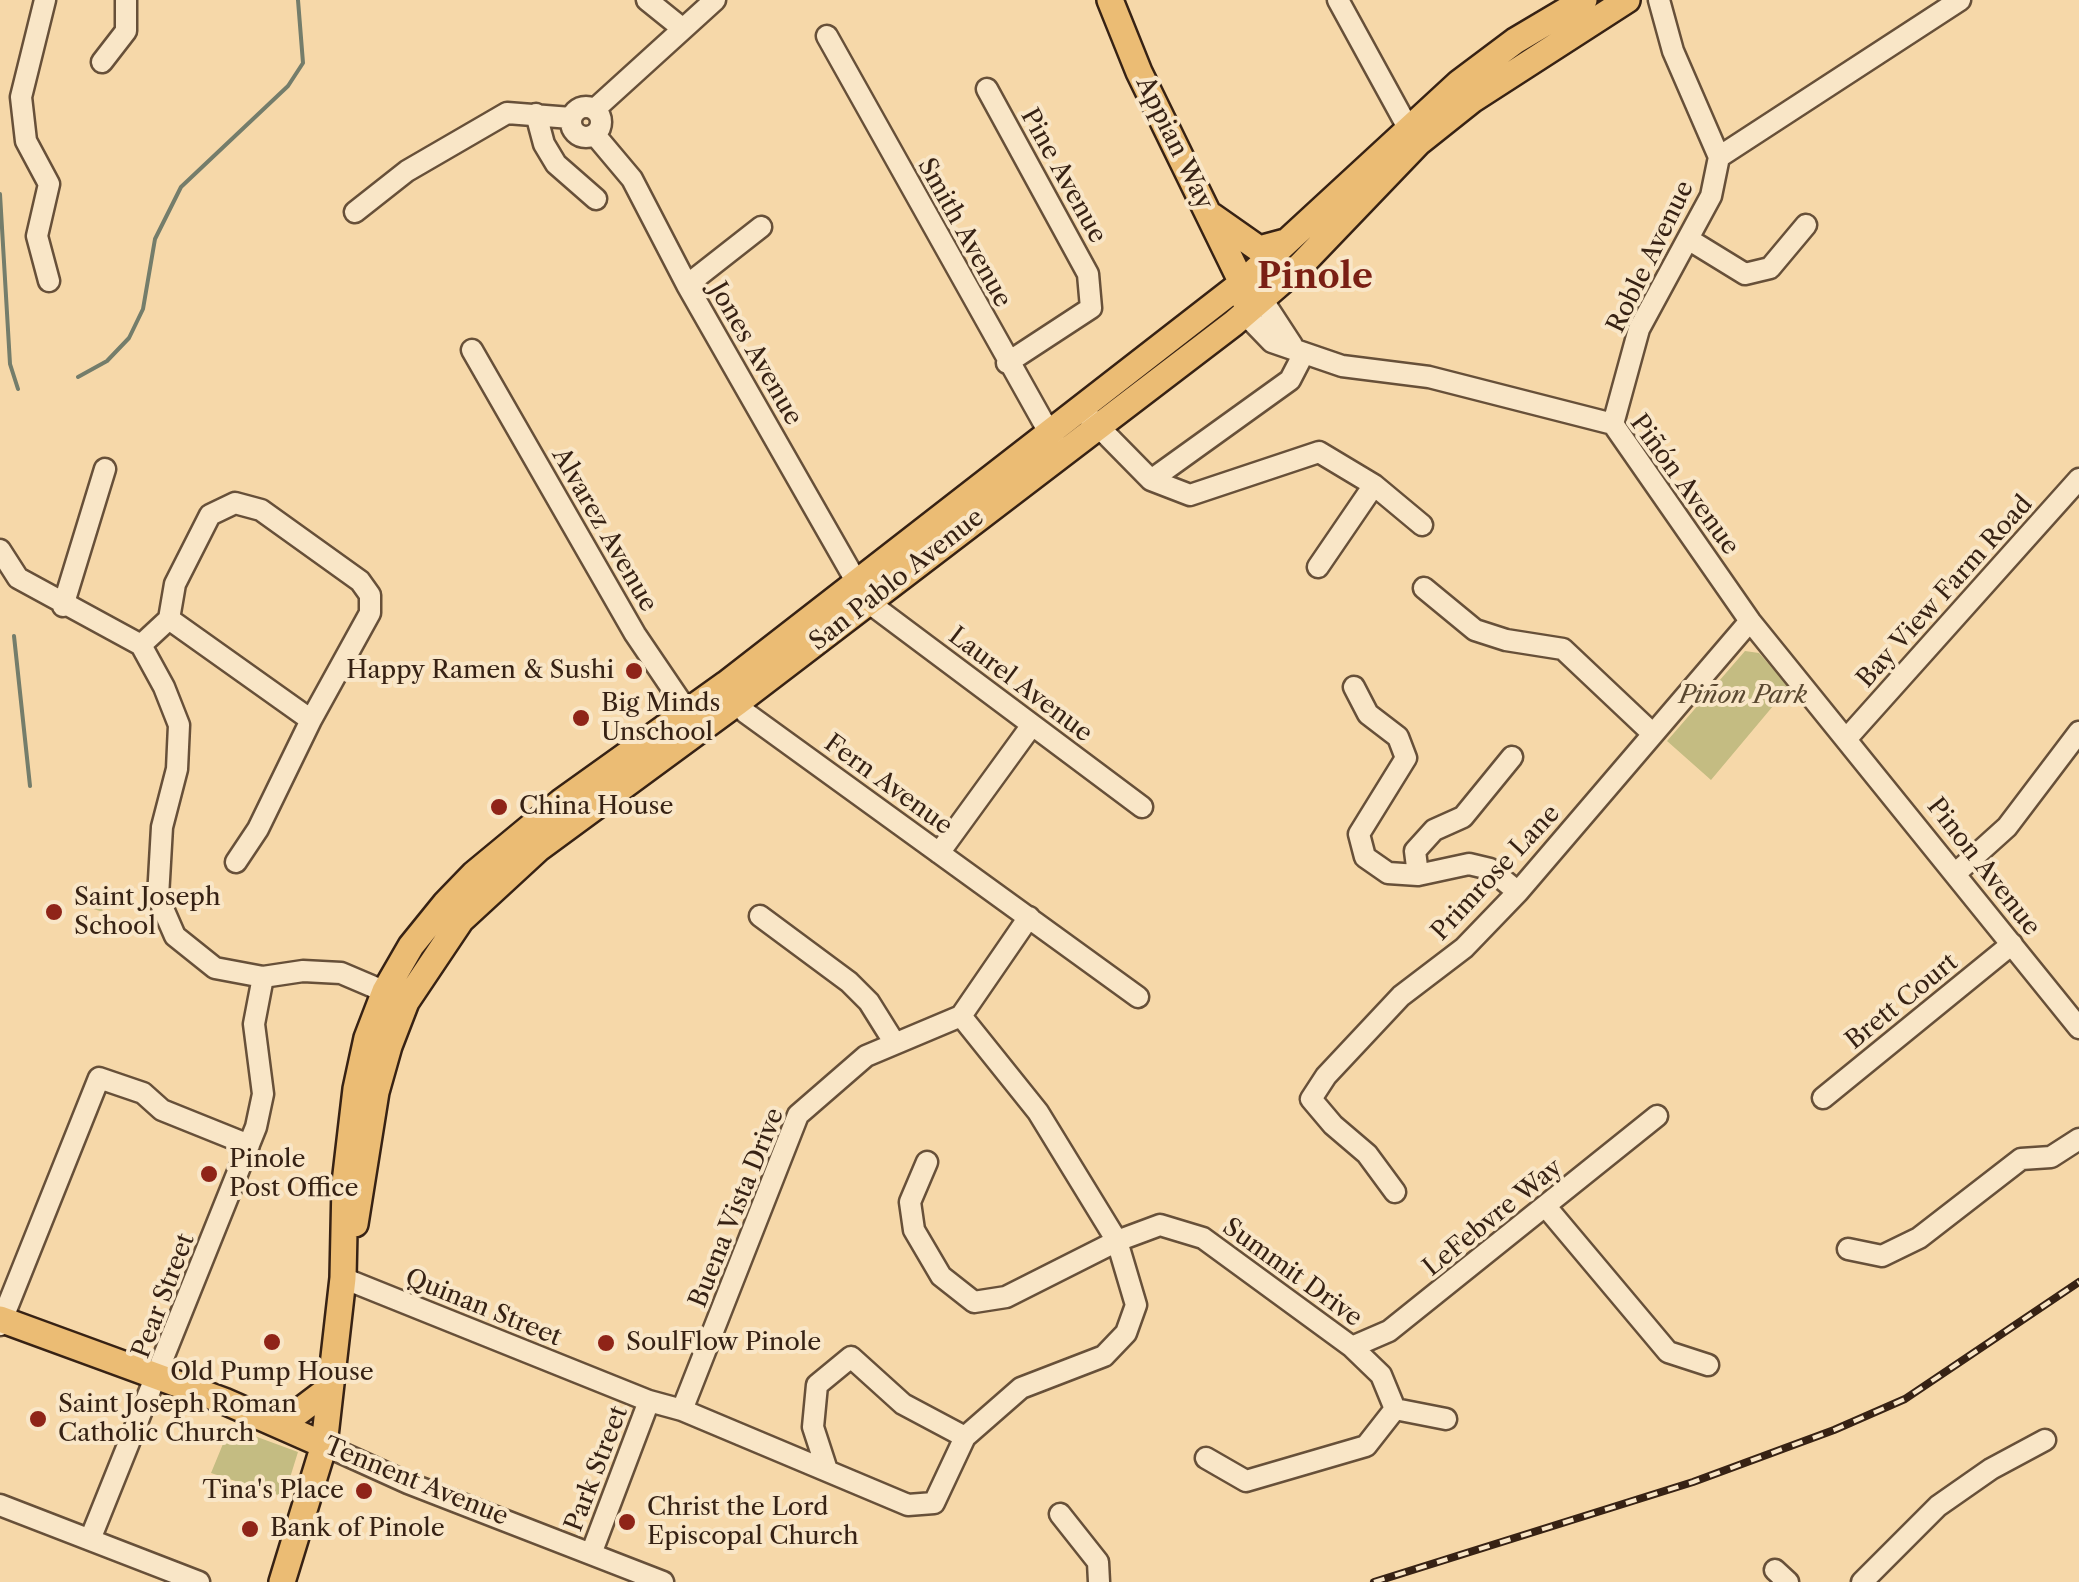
<!DOCTYPE html>
<html>
<head>
<meta charset="utf-8">
<style>
  body { margin:0 }
  canvas { display:block; background:#f6d8a9 }
</style>
</head>
<body>
<canvas width="2079" height="1582"></canvas>
<script>
const ctx = document.querySelector('canvas').getContext('2d');
ctx.lineJoin = 'round';
function paint(path, color) { ctx.fillStyle = color; ctx.fill(path, 'evenodd'); }
const toPath = rows => new Path2D(rows.map(r => 'M' + r).join(''));
function stroke(path, color, width, dash) { ctx.strokeStyle = color; ctx.lineWidth = width; ctx.lineCap = dash ? 'butt' : 'round'; ctx.setLineDash(dash || []); ctx.stroke(path); }
function drawText(font, color, halo, rows, align = 'center') {
  ctx.font = font + ' "Libre Caslon Text",serif'; ctx.lineWidth = 8; ctx.setLineDash([]); ctx.textBaseline = 'middle'; ctx.strokeStyle = halo; ctx.fillStyle = color; for (const [text, x, y, turn = 0] of rows) {
    ctx.save(); ctx.translate(x, y); ctx.rotate((+turn || 0) * Math.PI / 180); ctx.textAlign = isNaN(turn) ? turn : align; if (halo) ctx.strokeText(text, 0, 0); ctx.fillText(text, 0, 0); ctx.restore();
  }
}
paint(toPath([
  [1745,651,1759,653,1789,687,1711,780,1667,741],
  [96,888,103,912,74,903,80,892],
  [230,1427,298,1452,284,1497,211,1473]
]), '#c4bc82');
stroke(toPath([
  [0,194,10,364,18,389],
  [78,377,107,361,129,338,143,309,155,239,181,187,288,86,303,63,298,0],
  [14,636,30,786]
]), '#747d6b', 4);
const minor = toPath([
  [45,0,21,97,26,141,49,184,37,236,49,281],
  [647,0,683,29],
  [1338,0,1407,126],
  [827,36,1055,443],
  [102,62,126,31,126,0],
  [987,89,1088,274,1091,308,1007,363],
  '571 122a15 15 0 1 1 30 0a15 15 0 1 1-30 0Z',
  [595,109,715,0],
  [536,114,544,144,556,164,596,199],
  [595,135,632,179,687,285,868,602,1142,807],
  [1719,157,1960,0],
  [355,212,407,171,507,113,571,118],
  [1688,239,1745,274,1770,268,1806,225],
  [687,285,761,227],
  [1262,299,1292,345],
  [1245,314,1272,342,1342,366,1429,377,1613,424,1750,621,2079,1028],
  [472,350,635,634,696,724],
  [1089,417,1151,480,1190,495,1319,452,1374,485,1422,525],
  [1613,424,1639,329,1711,196,1719,157,1673,51,1659,0],
  [1151,480,1290,380,1304,353],
  [0,550,18,578,141,645,164,687,179,725,177,769,162,827,158,897,175,936,215,968,263,977,303,971,341,973,395,996],
  [1318,567,1374,485],
  [1424,588,1475,630,1506,640,1563,649,1653,734],
  [63,606,105,469],
  [141,645,169,619,175,584,210,515,235,503,261,510,360,581,370,595,370,613,311,720,169,619],
  [1354,687,1368,714,1398,737,1406,758,1359,834,1365,857,1388,873,1418,875,1469,864,1490,869,1518,892],
  [732,693,746,713,1138,997],
  [1848,737,2079,479],
  [939,853,1032,725],
  [236,862,258,829,311,720],
  [1956,873,2007,827,2079,732],
  [1418,875,1415,851,1434,830,1463,817,1512,757],
  [760,916,849,982,869,1002,894,1042],
  [961,1016,1029,917],
  [1823,1098,2012,944],
  [927,1162,910,1202,914,1230,941,1276,974,1302,1006,1297,1117,1241,1160,1225,1203,1238,1352,1347,1381,1375,1395,1409,1366,1446,1246,1481,1206,1458],
  [1395,1192,1367,1154,1333,1125,1311,1099,1326,1076,1401,996,1464,948,1518,892,1750,621],
  [1547,1208,1668,1352,1708,1365],
  [1848,1249,1882,1256,1919,1238,2021,1159,2051,1157,2079,1139],
  [343,1278,649,1401,682,1410,908,1505,934,1503,965,1437],
  [0,1325,99,1078,143,1093,162,1110,249,1145],
  [1352,1347,1389,1331,1657,1116],
  [1395,1409,1446,1419],
  [682,1410,798,1115,866,1056,961,1016],
  [324,1445,408,1483,663,1582],
  [827,1470,813,1427,817,1385,851,1357,903,1404,965,1437,1021,1388,1104,1356,1126,1333,1136,1305,1117,1241,1038,1112,961,1016],
  [0,1505,199,1582],
  [1060,1514,1098,1562,1099,1582],
  [91,1537,256,1127,263,1094,254,1024,263,977],
  [591,1554,649,1401],
  [1775,1570,1788,1582],
  [1862,1582,1938,1506,1991,1469,2045,1440]
]);
const major = toPath([
  [1110,0,1139,72,1242,283,1244,299],
  [1212,216,1259,249,1285,242],
  [355,1224,376,1092,389,1046,406,1002,461,920,538,849,738,702,1234,323,1301,265,1418,143,1472,100,1627,0],
  [0,1319,224,1401,324,1445],
  [276,1422,297,1413,330,1388],
  [282,1582,324,1445,343,1278,345,1183,356,1089,367,1038,385,991,411,946,445,904,474,874,561,802,726,684,1242,283,1459,83,1515,41,1584,0]
]);
stroke(minor, '#675039', 25);
stroke(major, '#372214', 30);
stroke(minor, '#f9e6c7', 20);
stroke(major, '#ebbc74', 25);
const rail = toPath([
  [1374,1582,1693,1482,1834,1430,1905,1399,2079,1282]
]);
stroke(rail, '#372214', 8);
stroke(rail, '#f9e6c7', 4, [11]);
for (const [x, y, r, color] of [
  [634,671,10,"#8f2418"],
  [581,718,10,"#8f2418"],
  [499,807,10,"#8f2418"],
  [54,912,10,"#8f2418"],
  [209,1174,10,"#8f2418"],
  [272,1342,10,"#8f2418"],
  [606,1343,10,"#8f2418"],
  [38,1419,10,"#8f2418"],
  [364,1491,10,"#8f2418"],
  [627,1522,10,"#8f2418"],
  [250,1529,10,"#8f2418"]
]) { const dot = new Path2D(); dot.arc(x, y, r, 0, 2 * Math.PI); ctx.fillStyle = color; ctx.fill(dot); stroke(dot, '#f9e6c7', 4); }
drawText('25px', '#372214', '#f9e6c7', [
  ["Appian Way",1174,143,64],
  ["Pine Avenue",1063,176,61],
  ["Smith Avenue",964,233,61],
  ["Roble Avenue",1651,257,-64],
  ["Jones Avenue",755,354,60],
  ["Piñón Avenue",1684,485,54],
  ["Alvarez Avenue",604,530,60],
  ["San Pablo Avenue",897,580,-38],
  ["Bay View Farm Road",1945,592,-48],
  ["Laurel Avenue",1020,685,37],
  ["Fern Avenue",888,785,36],
  ["Pinon Avenue",1983,867,52],
  ["Primrose Lane",1496,873,-47],
  ["Brett Court",1902,1002,-39],
  ["Buena Vista Drive",737,1208,-68],
  ["LeFebvre Way",1493,1218,-39],
  ["Summit Drive",1292,1273,36],
  ["Pear Street",164,1296,-69],
  ["Quinan Street",483,1308,22],
  ["Park Street",597,1469,-69],
  ["Tennent Avenue",416,1482,22]
]);
drawText('25px', '#372214', '#f9e6c7', [
  ["Happy Ramen & Sushi",614,671,"right"],
  ["Big Minds",601,704],
  ["Unschool",601,733],
  ["China House",519,807],
  ["Saint Joseph",74,898],
  ["School",74,927],
  ["Pinole",229,1160],
  ["Post Office",229,1189],
  ["SoulFlow Pinole",626,1343],
  ["Old Pump House",272,1373,"center"],
  ["Saint Joseph Roman",58,1405],
  ["Catholic Church",58,1434],
  ["Tina's Place",344,1491,"right"],
  ["Christ the Lord",647,1508],
  ["Episcopal Church",647,1537],
  ["Bank of Pinole",270,1529]
], 'left');
drawText('italic 25px', '#5a4830', '#f9e6c7', [
  ["Piñon Park",1743,696]
]);
drawText('bold 35px', '#7a1f14', '#f9e6c7', [
  ["Pinole",1315,278]
]);
</script>
</body>
</html>
